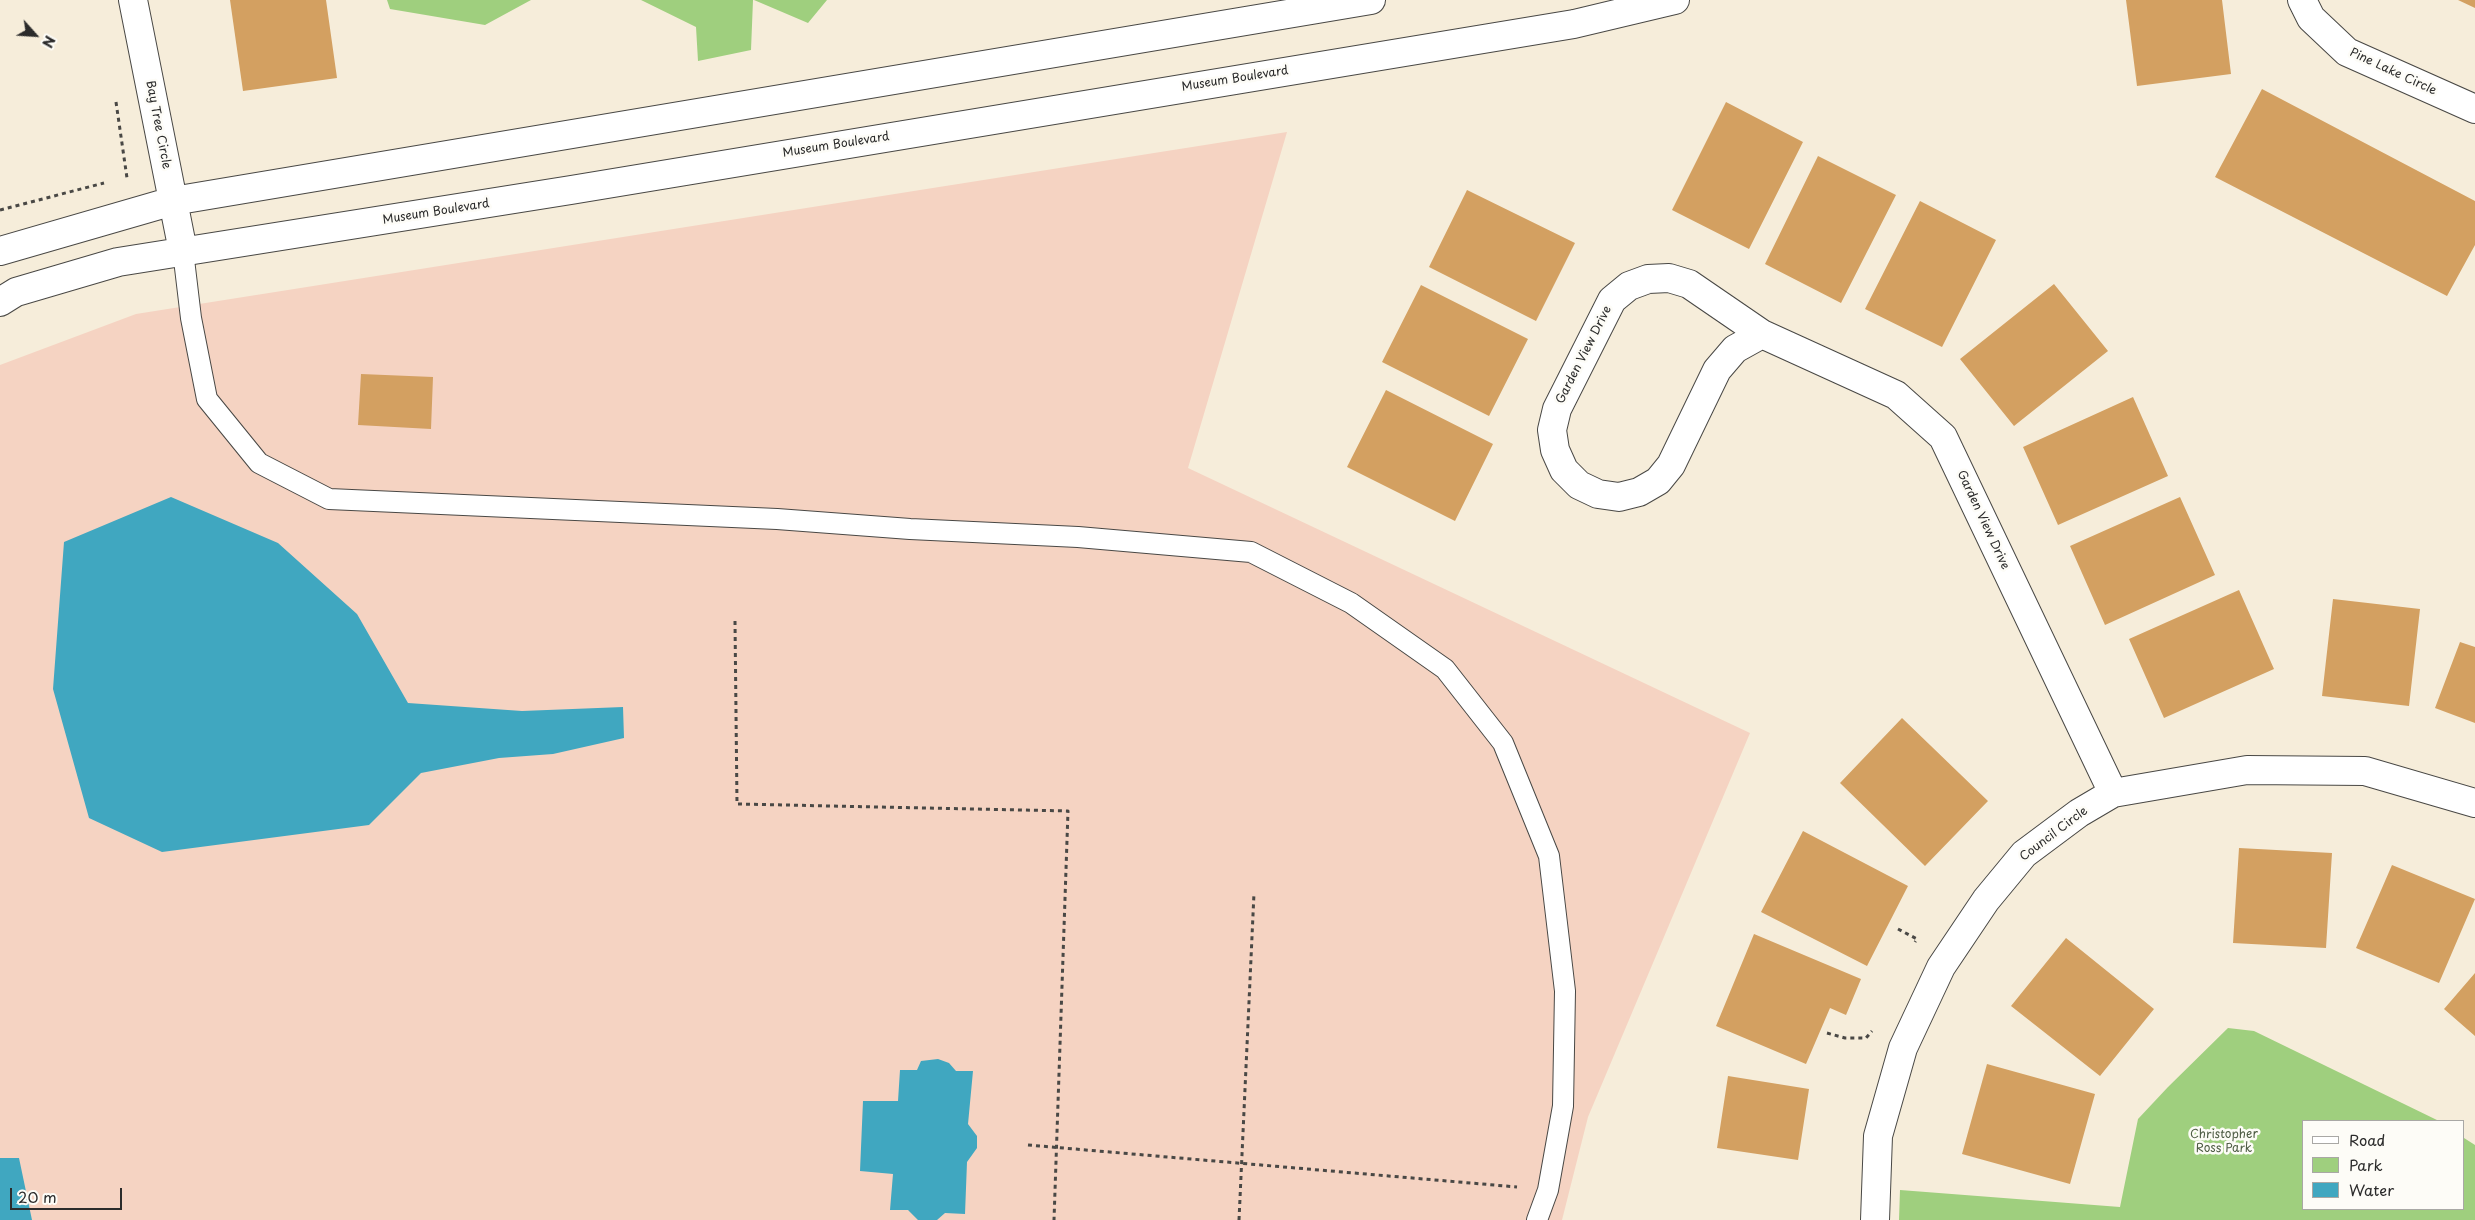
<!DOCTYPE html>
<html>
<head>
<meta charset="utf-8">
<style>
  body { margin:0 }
  #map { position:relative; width:2475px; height:1220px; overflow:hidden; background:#f6edda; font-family:"Playpen Sans",sans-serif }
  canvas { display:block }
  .legend { position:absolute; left:2302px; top:1120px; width:162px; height:90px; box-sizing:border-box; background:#fdfcf7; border:1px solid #a9a8a5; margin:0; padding:6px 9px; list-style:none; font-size:15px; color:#2b2b2b }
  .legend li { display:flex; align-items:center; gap:10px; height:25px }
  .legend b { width:25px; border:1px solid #a9a8a5 }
  .north { position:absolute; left:10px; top:10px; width:50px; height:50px; -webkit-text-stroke:4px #fdfcf7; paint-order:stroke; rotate:116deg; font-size:14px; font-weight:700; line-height:20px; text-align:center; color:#2b2b2b }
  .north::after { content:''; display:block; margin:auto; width:18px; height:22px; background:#2b2b2b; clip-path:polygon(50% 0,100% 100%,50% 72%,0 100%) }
  .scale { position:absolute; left:10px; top:1188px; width:112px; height:22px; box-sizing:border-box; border:2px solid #2b2b2b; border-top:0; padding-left:6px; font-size:15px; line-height:18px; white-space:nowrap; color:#2b2b2b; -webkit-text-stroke:4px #fdfcf7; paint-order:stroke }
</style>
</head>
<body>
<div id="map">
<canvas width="2475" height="1220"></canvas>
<ul class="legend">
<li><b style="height:6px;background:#fff"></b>Road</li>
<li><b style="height:14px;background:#9fcf7e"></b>Park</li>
<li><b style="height:14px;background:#40a7c0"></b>Water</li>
</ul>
<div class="north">N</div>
<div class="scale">20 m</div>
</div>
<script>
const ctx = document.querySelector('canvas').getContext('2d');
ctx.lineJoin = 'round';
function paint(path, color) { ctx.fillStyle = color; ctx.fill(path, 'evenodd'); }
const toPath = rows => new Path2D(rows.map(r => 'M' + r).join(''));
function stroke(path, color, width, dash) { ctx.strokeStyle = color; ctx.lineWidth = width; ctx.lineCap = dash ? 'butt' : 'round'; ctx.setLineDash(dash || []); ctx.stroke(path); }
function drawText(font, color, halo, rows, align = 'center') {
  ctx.font = font + ' "Playpen Sans",sans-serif'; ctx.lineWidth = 5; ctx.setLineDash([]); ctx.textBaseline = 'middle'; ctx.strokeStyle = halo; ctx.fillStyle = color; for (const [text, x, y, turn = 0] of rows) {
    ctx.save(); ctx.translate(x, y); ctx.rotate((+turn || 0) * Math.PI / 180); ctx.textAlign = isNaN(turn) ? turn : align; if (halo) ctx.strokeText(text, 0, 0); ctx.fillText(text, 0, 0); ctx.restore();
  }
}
paint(toPath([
  [1287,132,1188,468,1750,733,1588,1117,1562,1220,0,1220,0,365,136,314]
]), '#f5d3c2');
paint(toPath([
  [387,0,531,0,485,25,390,9],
  [641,0,753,0,751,50,698,61,696,27],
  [754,0,827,0,808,23],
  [2228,1028,2254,1031,2439,1121,2304,1121,2304,1209,2464,1209,2464,1138,2475,1145,2475,1220,1899,1220,1900,1190,2120,1207,2138,1119,2168,1087]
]), '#9fcf7e');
paint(toPath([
  [171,497,278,543,357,614,408,703,522,711,623,707,624,738,553,754,499,758,421,773,369,825,162,852,89,818,53,689,64,542],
  [938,1059,949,1063,956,1071,973,1071,968,1124,977,1136,977,1148,967,1162,965,1214,945,1213,937,1220,918,1220,908,1210,890,1210,893,1174,860,1171,863,1101,898,1101,900,1070,917,1070,921,1061],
  [0,1158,19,1158,32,1220,0,1220]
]), '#40a7c0');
paint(toPath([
  [230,0,326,0,337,78,243,91],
  [2126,0,2222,0,2231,74,2137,86],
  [2458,0,2475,0,2475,8],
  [2262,89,2475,201,2475,245,2447,296,2215,177],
  [1726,102,1803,142,1749,249,1672,210],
  [1818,156,1896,195,1841,303,1765,264],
  [1467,190,1575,243,1536,321,1429,267],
  [1920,201,1996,240,1942,347,1865,309],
  [2054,284,2108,351,2014,426,1960,359],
  [1421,285,1528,339,1489,416,1382,362],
  [361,374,433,377,431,429,358,425],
  [1386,390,1493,444,1455,521,1347,467],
  [2133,397,2168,476,2058,525,2023,447],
  [2180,497,2215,575,2105,625,2070,546],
  [2239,590,2274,669,2164,718,2129,639],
  [2333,599,2420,609,2409,706,2322,696],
  [2460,642,2475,647,2475,723,2435,708],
  [1902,718,1988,801,1925,866,1840,783],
  [1803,831,1908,886,1867,966,1761,912],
  [2239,848,2332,853,2326,948,2233,943],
  [2392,865,2475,899,2439,983,2356,948],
  [1754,934,1861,979,1846,1015,1830,1008,1806,1064,1716,1026],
  [2066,938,2154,1009,2100,1076,2011,1006],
  [2475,973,2475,1036,2444,1009],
  [1987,1064,2095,1094,2070,1184,1962,1154],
  [1728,1076,1809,1089,1798,1160,1717,1148]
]), '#d3a061');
const lane = toPath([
  [183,251,191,318,207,399,259,463,329,499,777,519,910,529,1078,537,1251,552,1351,603,1445,669,1503,743,1549,856,1565,991,1563,1106,1548,1190,1537,1220]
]);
const street = toPath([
  [133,0,183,251],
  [2302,0,2311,18,2347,52,2475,109],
  [0,251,173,201,1371,0],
  [0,302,16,292,118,262,571,190,1574,24,1675,0],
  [1762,334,1735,349,1717,370,1671,465,1658,481,1639,492,1619,497,1598,494,1579,485,1564,470,1555,450,1552,430,1557,409,1612,300,1629,286,1648,279,1669,278,1689,284,1762,334,1896,395,1943,437,2113,793],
  [1875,1220,1878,1136,1903,1048,1941,967,1986,900,2024,854,2079,813,2113,793,2247,770,2365,771,2475,803]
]);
stroke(lane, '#494845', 22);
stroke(street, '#494845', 30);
stroke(toPath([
  [116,102,127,178],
  [0,210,104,183],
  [735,621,737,804,1068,811,1054,1220],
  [1898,929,1917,939,1915,942],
  [1827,1033,1845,1038,1866,1038,1872,1031],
  [1028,1145,1517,1187],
  [1239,1220,1254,893]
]), '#494845', 3, [4, 4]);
stroke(lane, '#fff', 20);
stroke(street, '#fff', 28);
drawText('12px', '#2b2b2b', '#fdfcf7', [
  ["Pine Lake Circle",2393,72,25],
  ["Museum Boulevard",1235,79,-9],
  ["Bay Tree Circle",158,125,79],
  ["Museum Boulevard",836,145,-9],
  ["Museum Boulevard",436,212,-9],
  ["Garden View Drive",1584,355,-63],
  ["Garden View Drive",1983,520,65],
  ["Council Circle",2054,834,-37]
]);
drawText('12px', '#4e5c44', '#fdfcf7', [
  ["Christopher",2224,1135],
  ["Ross Park",2224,1149]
]);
</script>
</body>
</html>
